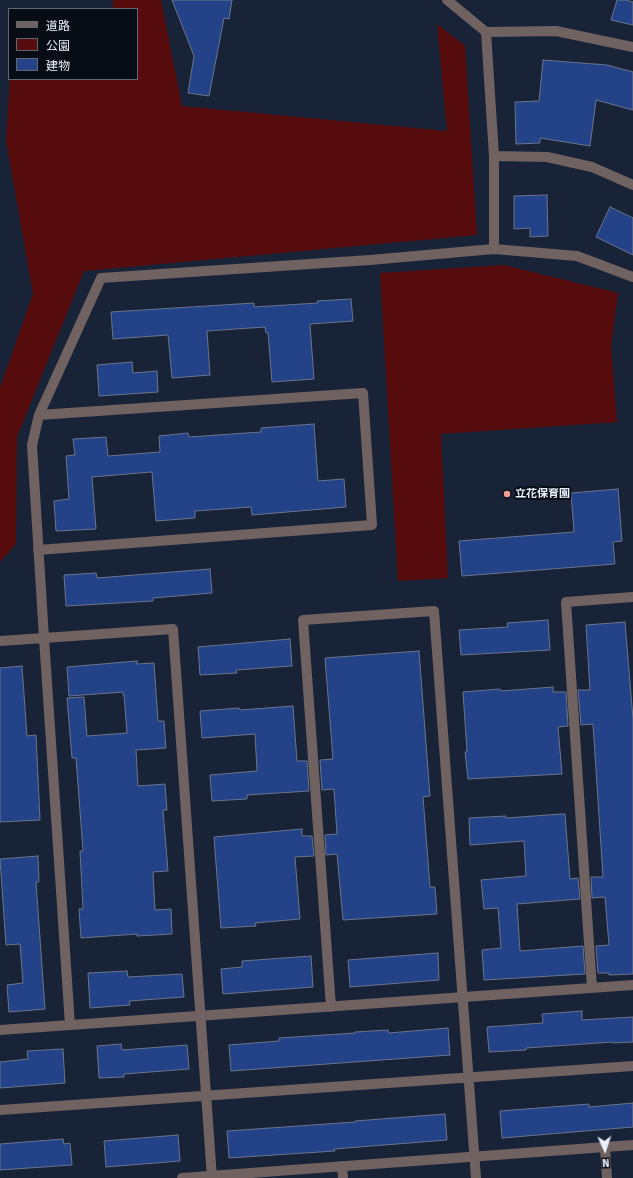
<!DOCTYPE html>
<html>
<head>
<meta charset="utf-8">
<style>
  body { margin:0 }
  #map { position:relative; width:633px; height:1178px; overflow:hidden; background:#192337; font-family:"Fira Sans","Noto Sans JP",sans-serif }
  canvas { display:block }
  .legend { position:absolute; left:8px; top:8px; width:130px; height:72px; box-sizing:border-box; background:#080d15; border:1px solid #626872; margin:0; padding:5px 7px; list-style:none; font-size:12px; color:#e9f0fe }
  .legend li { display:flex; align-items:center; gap:8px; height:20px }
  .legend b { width:20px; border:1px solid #626872 }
  .north { position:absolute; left:585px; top:1130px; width:40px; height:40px; -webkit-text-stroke:3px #080d15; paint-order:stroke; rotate:177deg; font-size:11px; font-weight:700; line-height:16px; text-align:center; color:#e9f0fe }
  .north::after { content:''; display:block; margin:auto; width:14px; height:18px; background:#e9f0fe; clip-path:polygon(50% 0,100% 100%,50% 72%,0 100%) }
</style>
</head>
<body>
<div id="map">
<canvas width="633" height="1178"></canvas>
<ul class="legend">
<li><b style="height:5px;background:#706260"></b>道路</li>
<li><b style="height:11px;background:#570c0d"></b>公園</li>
<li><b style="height:11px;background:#244287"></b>建物</li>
</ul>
<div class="north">N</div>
</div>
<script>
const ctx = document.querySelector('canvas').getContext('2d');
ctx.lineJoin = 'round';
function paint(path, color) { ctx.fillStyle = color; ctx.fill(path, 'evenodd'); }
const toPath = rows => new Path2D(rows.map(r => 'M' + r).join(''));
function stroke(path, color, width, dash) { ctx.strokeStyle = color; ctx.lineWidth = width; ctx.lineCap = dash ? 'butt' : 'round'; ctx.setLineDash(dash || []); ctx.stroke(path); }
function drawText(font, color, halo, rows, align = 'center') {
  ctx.font = font + ' "Fira Sans","Noto Sans JP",sans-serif'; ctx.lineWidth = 4; ctx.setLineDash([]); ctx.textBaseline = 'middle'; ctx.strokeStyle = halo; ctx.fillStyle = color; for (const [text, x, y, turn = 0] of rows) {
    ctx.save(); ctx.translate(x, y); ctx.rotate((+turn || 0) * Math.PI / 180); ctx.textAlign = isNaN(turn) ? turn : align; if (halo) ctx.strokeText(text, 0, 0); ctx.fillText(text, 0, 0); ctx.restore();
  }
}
paint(toPath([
  [113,0,161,0,182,106,447,131,437,24,465,46,477,235,84,271,17,437,16,544,0,562,0,388,33,294,6,140,10,79,137,79,137,9,113,9],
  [504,265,618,293,611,347,617,422,441,434,448,578,398,581,380,273]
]), '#570c0d');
const building = toPath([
  [172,0,232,0,229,19,224,18,209,96,188,93,194,56,172,0],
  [617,0,625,0,633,2,633,25,611,20,617,0],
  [543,60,607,65,633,72,633,110,596,100,590,146,540,138,540,143,516,144,515,102,539,101,543,60],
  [547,195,548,236,530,237,530,228,514,229,514,196,547,195],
  [610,207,633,218,633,255,596,237,610,207],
  [351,299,353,321,310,324,314,379,272,382,268,333,266,333,265,327,207,331,210,375,172,378,168,335,113,339,111,312,254,303,254,307,318,303,317,301,351,299],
  [132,362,133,373,157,371,158,392,99,396,97,365,132,362],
  [314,424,318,481,344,479,346,507,252,515,251,507,195,511,195,518,156,521,152,472,92,477,96,529,56,531,54,501,69,499,66,456,75,455,73,439,106,437,108,456,160,452,159,436,188,433,189,437,261,432,261,428,314,424],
  [618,489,622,541,613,542,615,564,462,576,459,541,574,532,571,493,618,489],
  [210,569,212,593,153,598,153,601,66,606,64,575,96,573,97,578,210,569],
  [548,620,550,650,461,655,459,630,508,627,507,623,548,620],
  [625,622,633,719,633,974,609,975,609,973,598,973,596,946,609,945,605,897,592,898,591,877,603,877,593,724,581,725,578,690,590,690,586,625,625,622],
  [290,639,292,666,236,670,237,673,200,675,198,647,290,639],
  [419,651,430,796,423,797,430,887,435,887,437,914,343,920,337,854,326,855,325,835,337,834,334,789,322,790,320,760,333,759,325,658,419,651],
  [137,661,137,664,154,663,158,721,164,721,166,748,136,750,138,786,165,784,167,810,163,810,168,871,153,872,155,910,171,909,172,934,137,936,137,934,81,938,79,909,83,909,80,851,83,851,76,758,72,758,67,698,84,697,87,736,127,733,124,695,123,695,123,692,69,696,67,667,137,661],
  [22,666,27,736,36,735,40,820,0,822,0,668,22,666],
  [553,687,553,692,566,692,568,726,558,727,562,774,468,779,465,752,467,752,463,692,500,689,501,691,553,687],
  [293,706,297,761,307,761,309,791,247,795,247,799,212,801,210,775,257,771,255,734,202,738,200,711,239,708,240,710,293,706],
  [561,814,565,814,570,879,578,878,580,899,517,904,520,951,583,946,585,974,484,980,482,950,501,948,498,908,484,909,481,880,526,876,524,841,470,845,469,818,506,816,506,818,561,814],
  [302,829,302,836,312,836,314,856,295,857,300,919,255,923,256,926,221,928,214,837,302,829],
  [38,856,39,882,36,882,45,1009,9,1012,7,985,23,983,20,944,6,945,0,859,38,856],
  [438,953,439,980,350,987,348,960,438,953],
  [311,956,313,987,223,994,221,969,242,967,242,961,311,956],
  [127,971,128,977,182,974,184,997,129,1001,130,1005,90,1008,88,973,127,971],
  [582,1011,582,1020,633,1017,633,1042,613,1043,613,1042,526,1048,526,1050,489,1052,487,1027,543,1023,542,1014,582,1011],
  [448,1028,450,1055,231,1071,229,1045,279,1041,279,1038,355,1033,355,1032,388,1030,389,1033,448,1028],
  [121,1044,122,1050,187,1045,189,1069,124,1074,124,1077,99,1078,97,1046,121,1044],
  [63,1049,65,1083,0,1088,0,1062,28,1059,27,1051,63,1049],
  [633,1103,633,1127,502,1138,500,1111,589,1104,589,1107,633,1103],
  [445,1114,447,1140,334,1149,335,1151,229,1158,227,1131,355,1122,355,1121,445,1114],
  [178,1135,180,1161,106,1167,104,1141,178,1135],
  [63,1139,64,1144,70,1143,72,1165,0,1170,0,1144,63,1139]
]);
paint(building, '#244287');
stroke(building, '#69758d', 1);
stroke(toPath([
  [447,0,486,32,556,31,633,47],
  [486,32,494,156,494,249],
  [494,156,547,157,592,167,633,185],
  [38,550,372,525,363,393,39,415],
  [0,641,44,638,32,445,39,415,101,278,370,260,494,249,577,256,633,277],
  [592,988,566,602,633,597],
  [331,1007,303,620,434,611,476,1178],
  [70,1025,44,638,173,629,212,1178],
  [0,1030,633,985],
  [0,1110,633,1066],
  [605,1147,607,1178],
  [342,1166,343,1178],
  [182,1178,633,1145]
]), '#706260', 10);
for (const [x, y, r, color] of [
  [507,494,4,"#f59c93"]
]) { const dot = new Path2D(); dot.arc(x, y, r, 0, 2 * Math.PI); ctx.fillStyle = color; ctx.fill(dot); stroke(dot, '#080d15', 1.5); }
drawText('bold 11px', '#e9f0fe', '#080d15', [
  ["立花保育園",515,494]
], 'left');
</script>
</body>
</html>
